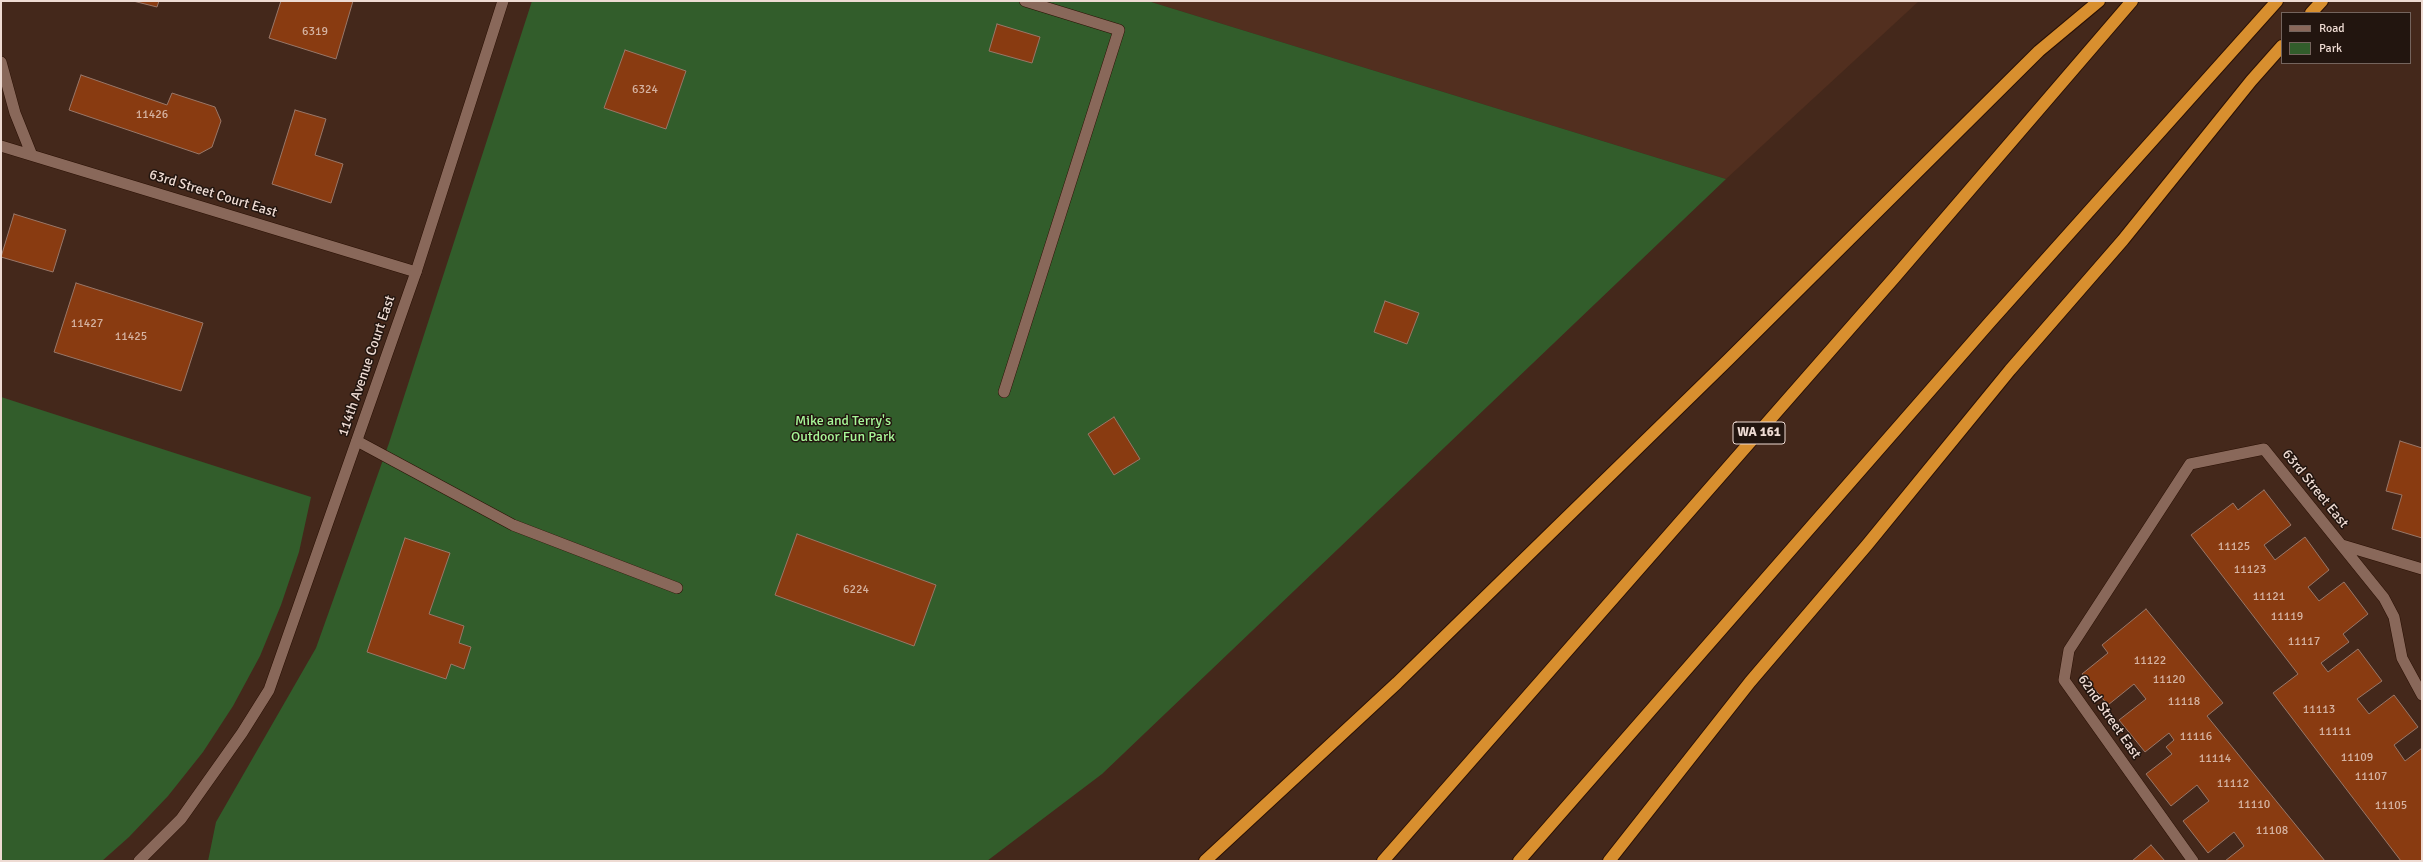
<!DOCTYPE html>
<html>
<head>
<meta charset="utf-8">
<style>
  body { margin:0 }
  #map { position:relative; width:2423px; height:862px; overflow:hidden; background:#44281b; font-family:Signika,sans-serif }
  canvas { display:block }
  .frame { position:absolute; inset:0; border:2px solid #eedbd3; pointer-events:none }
  .legend { position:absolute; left:2281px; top:12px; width:130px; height:52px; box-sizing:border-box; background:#22150f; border:1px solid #74645d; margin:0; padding:5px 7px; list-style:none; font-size:12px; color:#eedbd3 }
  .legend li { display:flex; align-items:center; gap:8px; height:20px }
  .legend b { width:20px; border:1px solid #74645d }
</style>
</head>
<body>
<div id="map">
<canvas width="2423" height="862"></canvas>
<div class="frame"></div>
<ul class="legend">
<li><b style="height:5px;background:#89685a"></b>Road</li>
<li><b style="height:11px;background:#325d2b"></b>Park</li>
</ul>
</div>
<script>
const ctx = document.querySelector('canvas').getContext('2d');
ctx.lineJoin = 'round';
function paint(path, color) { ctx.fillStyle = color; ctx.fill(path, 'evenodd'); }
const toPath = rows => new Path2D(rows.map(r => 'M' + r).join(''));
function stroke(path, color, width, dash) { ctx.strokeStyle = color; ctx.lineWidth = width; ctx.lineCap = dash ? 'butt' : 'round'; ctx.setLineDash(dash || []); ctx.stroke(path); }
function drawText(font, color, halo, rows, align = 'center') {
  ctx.font = font + ' Signika,sans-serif'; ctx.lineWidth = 3; ctx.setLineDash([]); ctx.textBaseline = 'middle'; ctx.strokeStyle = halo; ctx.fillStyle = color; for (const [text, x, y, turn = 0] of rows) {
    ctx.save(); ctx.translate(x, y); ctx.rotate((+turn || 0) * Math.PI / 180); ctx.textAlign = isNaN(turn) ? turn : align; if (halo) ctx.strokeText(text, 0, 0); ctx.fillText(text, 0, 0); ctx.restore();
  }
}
paint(toPath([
  [1148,1,1919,1,1726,179]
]), '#522f1f');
paint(toPath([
  [532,1,1148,1,1726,179,1102,774,987,861,208,861,216,822,316,648,389,443],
  [1,397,311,497,299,552,281,605,260,656,233,706,203,752,168,796,129,837,102,861,1,861]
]), '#325d2b');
const building = toPath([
  [133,1,159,1,157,7,133,1],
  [281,1,353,1,336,59,269,38,281,1],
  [997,24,1040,37,1032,63,989,51,997,24],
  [625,50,686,71,666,129,604,108,625,50],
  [81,75,167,105,172,93,215,107,221,121,212,147,199,154,69,110,81,75],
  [295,110,326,119,315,155,343,164,331,203,272,184,295,110],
  [14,214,66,230,53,272,1,257,14,214],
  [76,283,203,323,181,391,54,352,76,283],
  [1385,301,1419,313,1407,344,1374,332,1385,301],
  [1114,417,1140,459,1114,475,1088,434,1114,417],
  [2400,441,2422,448,2422,538,2392,529,2402,495,2386,491,2400,441],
  [2264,490,2291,525,2264,545,2275,560,2305,537,2329,570,2308,587,2319,601,2344,582,2368,614,2343,634,2349,642,2321,663,2328,672,2358,649,2382,681,2357,699,2369,714,2394,695,2418,727,2394,745,2405,761,2422,748,2422,861,2401,861,2273,693,2298,674,2191,535,2233,503,2238,510,2264,490],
  [797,534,936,585,914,646,775,595,797,534],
  [405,538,450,553,429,614,464,626,459,643,471,647,464,669,451,664,446,679,367,652,405,538],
  [2146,609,2223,703,2207,716,2325,861,2225,861,2244,846,2234,832,2208,853,2183,821,2209,801,2197,785,2171,806,2146,774,2172,754,2166,747,2174,740,2169,733,2145,752,2119,720,2146,699,2134,684,2108,705,2082,674,2108,653,2102,645,2146,609],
  [2151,845,2165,861,2132,861,2151,845]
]);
paint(building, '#893b11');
stroke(building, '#997768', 1);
const service = toPath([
  [1004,392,1119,30,1025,1],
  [357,441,513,525,677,588]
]);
const minor = toPath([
  [1,62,15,113,31,153],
  [1,146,416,272],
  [2342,545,2422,569],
  [2193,861,2064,680,2069,650,2190,464,2264,449,2384,598,2394,617,2402,658,2422,695]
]);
const tertiary = toPath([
  [139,861,181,819,242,733,269,690,416,272,503,1]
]);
const motorway = toPath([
  [2311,13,2322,1],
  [1205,861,1397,683,1727,361,2039,51,2099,1],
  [1383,861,1894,278,2132,1],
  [1519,861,1990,322,2277,1],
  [1609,861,1750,682,1867,545,2010,370,2123,240,2251,81,2282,46]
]);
stroke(service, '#2a1004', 12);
stroke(minor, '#2a1004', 12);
stroke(tertiary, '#2a1004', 12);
stroke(motorway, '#2a1004', 14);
stroke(service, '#89685a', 11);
stroke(minor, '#89685a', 11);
stroke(tertiary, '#89685a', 11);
stroke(motorway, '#d88f2f', 12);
drawText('12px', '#d5b3a2', null, [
  ["6319",315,32],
  ["6324",645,90],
  ["11426",152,115],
  ["11427",87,324],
  ["11425",131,337],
  ["11125",2234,547],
  ["11123",2250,570],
  ["6224",856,590],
  ["11121",2269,597],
  ["11119",2287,617],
  ["11117",2304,642],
  ["11122",2150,661],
  ["11120",2169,680],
  ["11118",2184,702],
  ["11113",2319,710],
  ["11111",2335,732],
  ["11116",2196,737],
  ["11109",2357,758],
  ["11114",2215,759],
  ["11107",2371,777],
  ["11112",2233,784],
  ["11110",2254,805],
  ["11105",2391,806],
  ["11108",2272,831]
]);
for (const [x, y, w] of [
  [1759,433,52]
]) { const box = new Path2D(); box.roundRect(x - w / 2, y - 11, w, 22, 3); ctx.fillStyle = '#22150f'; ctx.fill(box); stroke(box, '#eedbd3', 1); }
drawText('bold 13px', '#eedbd3', null, [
  ["WA 161",1759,433]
]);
drawText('14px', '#eedbd3', '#22150f', [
  ["63rd Street Court East",213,194,17],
  ["114th Avenue Court East",367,366,-71],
  ["63rd Street East",2315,489,51],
  ["62nd Street East",2109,717,55]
]);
drawText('14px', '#a7f798', '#22150f', [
  ["Mike and Terry's",843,421],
  ["Outdoor Fun Park",843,437]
]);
</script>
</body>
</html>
